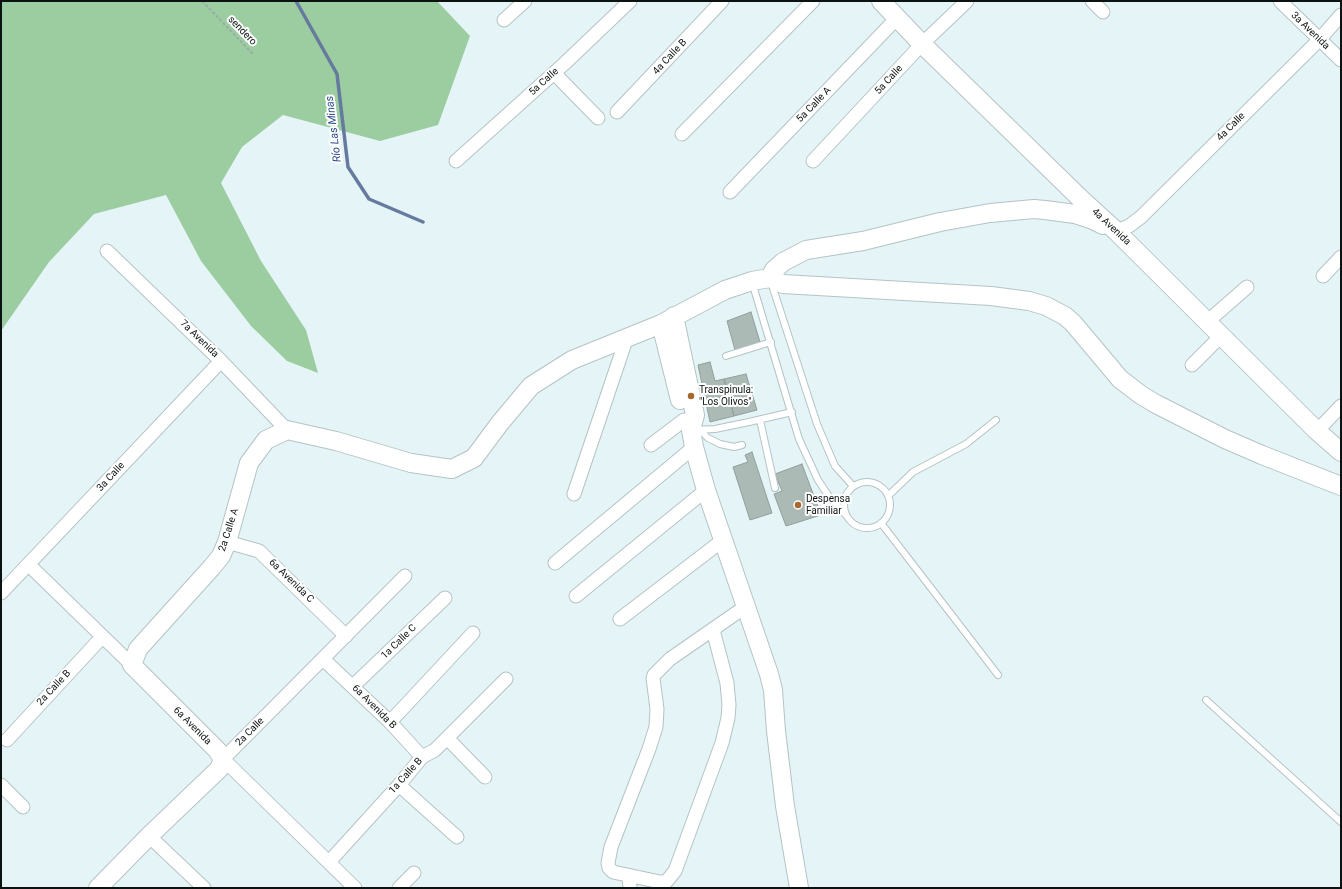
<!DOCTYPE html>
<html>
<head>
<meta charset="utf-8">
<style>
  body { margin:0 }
  #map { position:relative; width:1342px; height:889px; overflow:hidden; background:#e5f5f7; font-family:Roboto,sans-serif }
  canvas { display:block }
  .frame { position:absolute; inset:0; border:2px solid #0c1212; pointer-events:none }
</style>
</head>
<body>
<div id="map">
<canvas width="1342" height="889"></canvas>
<div class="frame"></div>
</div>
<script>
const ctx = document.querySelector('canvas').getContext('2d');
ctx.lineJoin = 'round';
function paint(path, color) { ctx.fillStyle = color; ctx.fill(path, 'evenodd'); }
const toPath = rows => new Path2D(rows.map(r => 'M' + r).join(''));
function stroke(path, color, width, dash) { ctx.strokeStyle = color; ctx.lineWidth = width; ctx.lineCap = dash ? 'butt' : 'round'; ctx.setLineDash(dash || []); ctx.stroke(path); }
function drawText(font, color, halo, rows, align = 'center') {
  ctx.font = font + ' Roboto,sans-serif'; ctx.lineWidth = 4; ctx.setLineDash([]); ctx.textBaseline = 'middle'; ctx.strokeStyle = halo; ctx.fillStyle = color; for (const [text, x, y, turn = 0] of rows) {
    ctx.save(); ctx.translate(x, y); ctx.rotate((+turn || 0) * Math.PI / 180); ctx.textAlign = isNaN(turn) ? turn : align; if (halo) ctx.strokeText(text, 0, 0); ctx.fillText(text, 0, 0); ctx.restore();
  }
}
paint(toPath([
  [1,1,437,1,470,36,438,125,380,141,283,115,242,147,221,183,261,261,306,330,318,373,287,361,251,326,201,261,166,195,94,214,49,262,1,331]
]), '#9ccda0');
stroke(toPath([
  [296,1,337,74,348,167,369,199,423,222]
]), '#657a9e', 3.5);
const building = toPath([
  [751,312,760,342,735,350,727,321,751,312],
  [710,362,715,381,724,379,734,416,710,422,698,365,710,362],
  [746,374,757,410,734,416,724,379,746,374],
  [752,452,772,513,750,520,733,467,748,462,745,455,752,452],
  [802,464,821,515,786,526,774,494,782,491,775,474,802,464]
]);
paint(building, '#acbab6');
stroke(building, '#919f9b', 1);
const lane = toPath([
  [752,282,799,439,818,480,828,495,846,515],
  [771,282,817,424,835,466,853,486],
  [726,356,771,342],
  [760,420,775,488],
  [693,430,715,429,749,422,792,412],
  [700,430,708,438,720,444,734,447,742,445],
  '844 505a23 23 0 1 1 46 0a23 23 0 1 1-46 0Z',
  [889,495,913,472,966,444,996,420],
  [881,523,998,675],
  [1206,700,1341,822]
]);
const street = toPath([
  [1092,1,1103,12],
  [1280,1,1341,60],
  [504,20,525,1],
  [554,73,598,118],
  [617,112,722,1],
  [682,134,813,1],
  [456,161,564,64,630,1],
  [813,161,922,44,967,1],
  [730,192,897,18],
  [1116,231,1129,226,1141,217,1319,40,1341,15],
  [107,251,221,361,287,430],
  [1323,276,1341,257],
  [1207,322,1247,287],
  [1192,365,1221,336],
  [1317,431,1341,406],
  [651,445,684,420],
  [574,494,627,337],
  [227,542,259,551,346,636],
  [555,563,694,447],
  [29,565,132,665],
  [1,593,221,361],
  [576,596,706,490],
  [620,619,723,540],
  [713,630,727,683,729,705,728,718,722,743,675,871,666,882,660,882,613,872,609,868,608,863,611,847,649,749,656,727,657,709,653,678,654,675,670,659,745,607],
  [323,659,390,722,422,757],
  [353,686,445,598],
  [390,722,473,633],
  [448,739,485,777],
  [7,740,102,637],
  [1,785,23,807],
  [399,785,457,837],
  [149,836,204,888],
  [329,862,399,785,422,757,435,750,506,679],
  [629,876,630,888],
  [355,888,223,759,405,576],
  [399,888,414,873]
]);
const secondary = toPath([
  [881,1,922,44,1083,201,1116,231,1317,431,1341,452],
  [770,278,774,270,783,262,806,250,863,241,940,222,990,213,1034,209,1045,210,1075,214,1093,220,1103,225],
  [674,316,695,415,691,430,694,447,706,490,769,674,773,690,776,731,785,806,799,888],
  [661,324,680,400],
  [98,888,149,836,219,769,223,759,217,750,132,665,138,649,212,567,221,556,227,542,249,463,266,440,287,430,336,441,411,463,452,469,474,458,500,423,531,386,572,360,661,324,725,290,752,281,770,278,783,284,991,296,1029,301,1046,306,1065,316,1073,323,1120,379,1141,395,1156,404,1225,439,1262,455,1341,486]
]);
stroke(lane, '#b4c3c5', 8);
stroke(street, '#b4c3c5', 15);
stroke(secondary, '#b4c3c5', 20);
stroke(toPath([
  [202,1,254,55]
]), '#9daaab', 2, [3, 2]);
stroke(lane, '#fff', 6);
stroke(street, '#fff', 13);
stroke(secondary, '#fff', 18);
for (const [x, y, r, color] of [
  [691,396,4,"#a8692f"],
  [798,505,4,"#a8692f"]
]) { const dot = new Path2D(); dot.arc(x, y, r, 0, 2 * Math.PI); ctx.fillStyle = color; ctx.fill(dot); stroke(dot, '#fff', 1.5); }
drawText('10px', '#0c1212', '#fff', [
  ["sendero",242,31,46],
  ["3a Avenida",1310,31,44],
  ["4a Calle B",670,57,-47],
  ["5a Calle",889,80,-47],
  ["5a Calle",544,82,-42],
  ["5a Calle A",814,105,-46],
  ["4a Calle",1231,127,-45],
  ["4a Avenida",1111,227,43],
  ["7a Avenida",199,339,44],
  ["3a Calle",111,477,-47],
  ["2a Calle A",229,530,-72],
  ["6a Avenida C",291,581,44],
  ["1a Calle C",399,642,-44],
  ["2a Calle B",54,688,-47],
  ["6a Avenida B",374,707,45],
  ["6a Avenida",192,726,45],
  ["2a Calle",250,732,-45],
  ["1a Calle B",406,776,-48]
]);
drawText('10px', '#0c1212', '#fff', [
  ["Transpinula:",699,390],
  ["\"Los Olivos\"",699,402],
  ["Despensa",806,499],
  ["Familiar",806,511]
], 'left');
drawText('italic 11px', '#2a4b8a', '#fff', [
  ["Río Las Minas",334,129,-97]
]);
</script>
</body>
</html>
